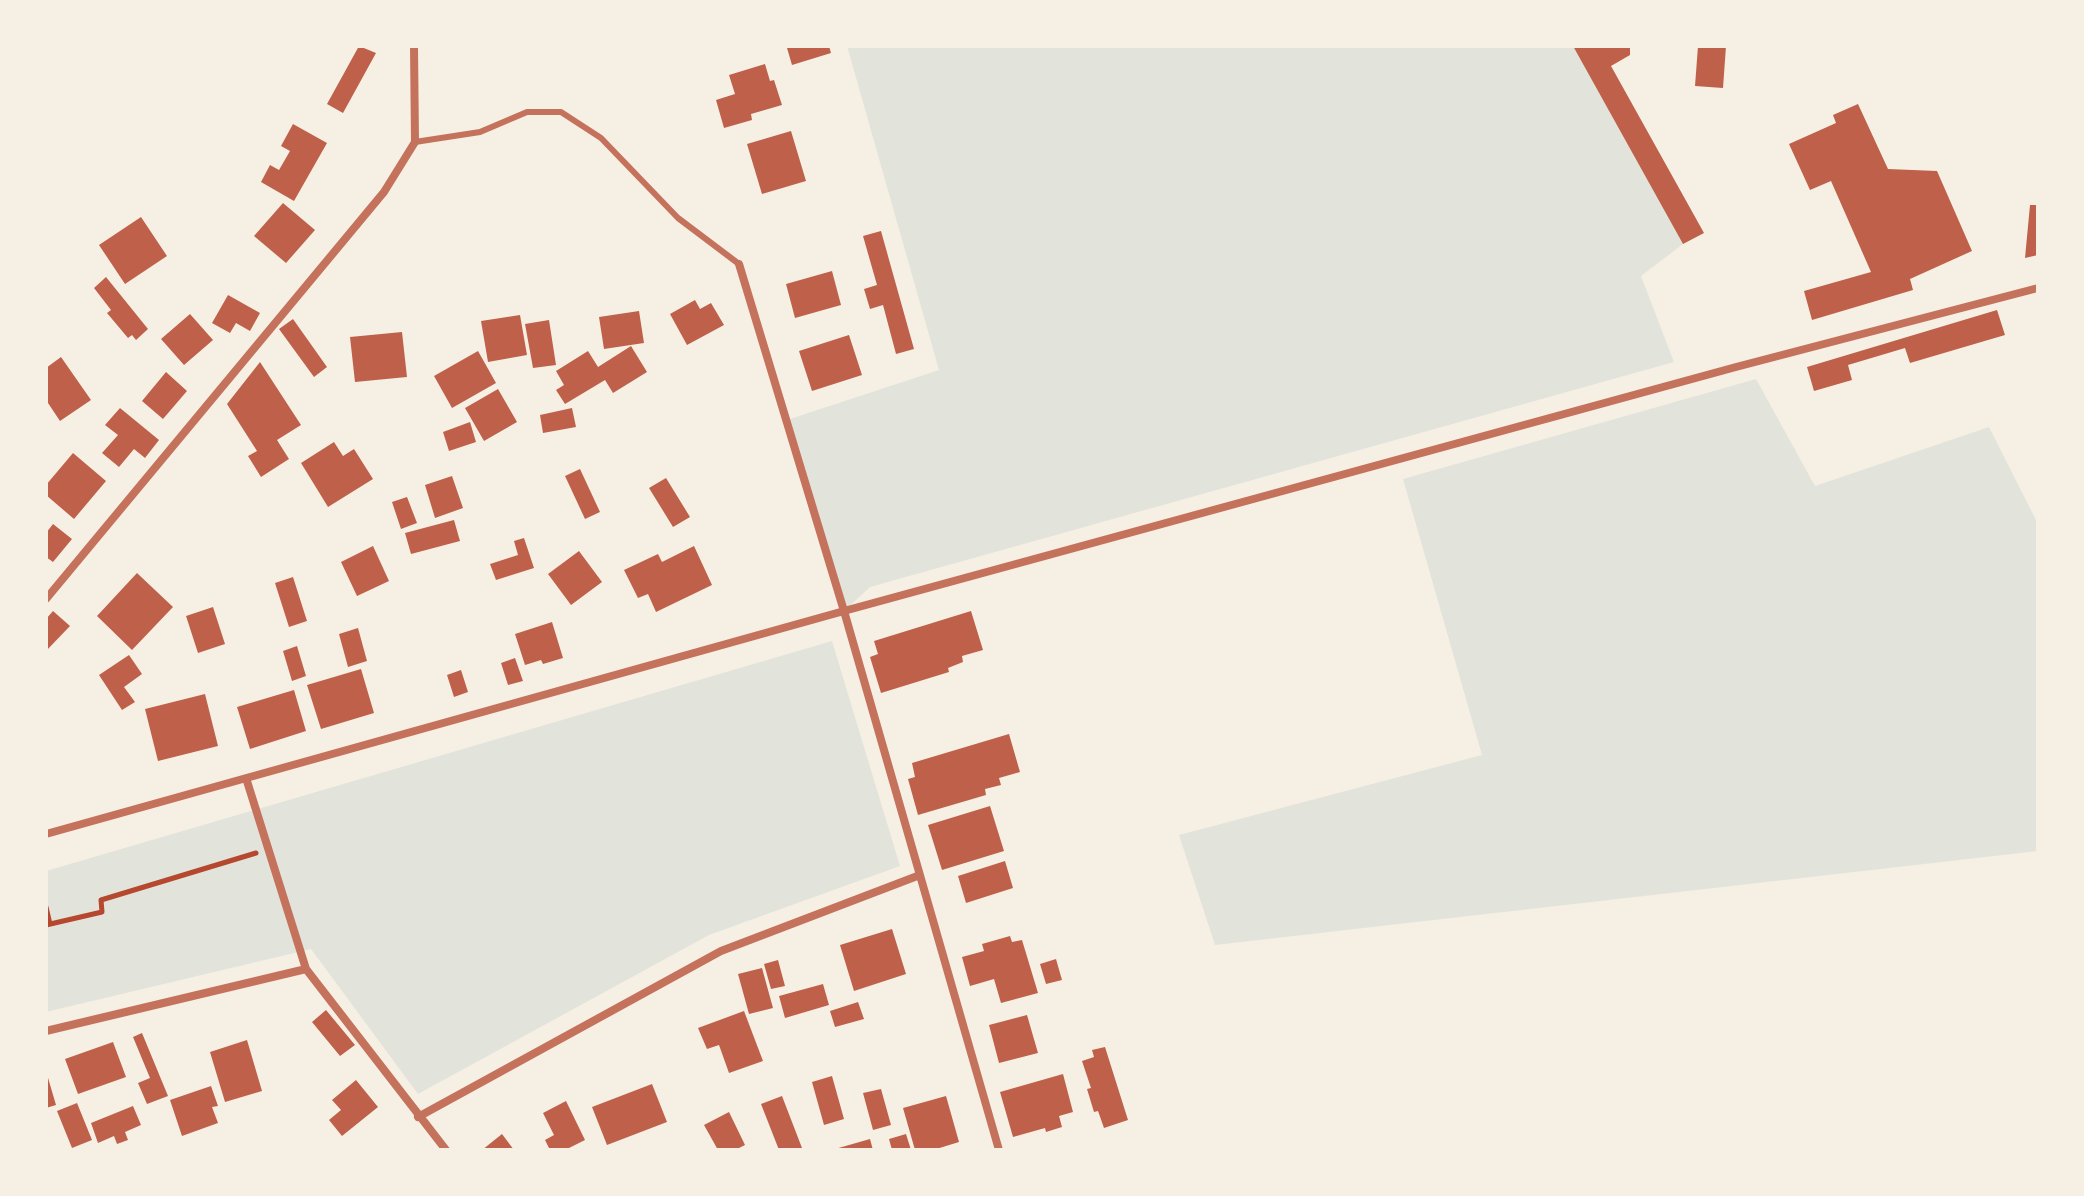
<!DOCTYPE html>
<html>
<head>
<meta charset="utf-8">
<style>
  body { margin:0 }
  #map { position:relative; width:2084px; height:1196px; overflow:hidden; background:#f6efe4; font-family:"IBM Plex Sans",sans-serif }
  canvas { display:block }
  .frame { position:absolute; inset:0; border:48px solid #f6efe4; pointer-events:none }
</style>
</head>
<body>
<div id="map">
<canvas width="2084" height="1196"></canvas>
<div class="frame"></div>
</div>
<script>
const ctx = document.querySelector('canvas').getContext('2d');
ctx.lineJoin = 'round';
function paint(path, color) { ctx.fillStyle = color; ctx.fill(path, 'evenodd'); }
const toPath = rows => new Path2D(rows.map(r => 'M' + r).join(''));
function stroke(path, color, width, dash) { ctx.strokeStyle = color; ctx.lineWidth = width; ctx.lineCap = dash ? 'butt' : 'round'; ctx.setLineDash(dash || []); ctx.stroke(path); }
paint(toPath([
  [847,46,1573,46,1683,244,1641,276,1674,362,870,587,844,611,787,420,939,370],
  [1756,379,1815,486,1989,427,2038,524,2038,851,1215,945,1179,835,1482,755,1403,479],
  [832,641,900,866,709,935,418,1094,311,949,46,1012,46,871]
]), '#e2e4dc');
paint(toPath([
  [359,46,376,53,343,113,327,104],
  [793,46,829,46,831,53,792,65,787,48],
  [1573,46,1630,46,1630,55,1611,66,1704,233,1683,244],
  [1698,46,1726,46,1723,88,1695,86],
  [765,64,770,81,774,80,782,105,751,114,752,120,724,128,716,100,735,94,729,75],
  [1858,104,1888,169,1937,171,1972,251,1910,279,1913,290,1812,320,1804,291,1871,272,1831,181,1810,190,1789,144,1836,123,1833,115],
  [293,124,327,143,294,201,261,182,270,165,279,170,290,151,281,146],
  [791,131,806,181,762,194,747,144],
  [283,203,315,230,286,263,254,236],
  [2030,205,2038,205,2038,255,2025,258],
  [141,217,167,256,125,284,99,245],
  [881,231,914,349,896,354,883,305,870,309,864,289,877,285,863,236],
  [832,271,841,305,795,318,786,284],
  [106,277,148,329,136,340,132,335,128,338,107,313,111,310,94,288],
  [228,295,260,313,250,331,236,323,230,333,212,323],
  [695,300,700,309,711,303,724,325,687,345,670,314],
  [1997,310,2005,335,1910,363,1905,348,1848,365,1852,380,1814,391,1807,367],
  [639,311,644,343,604,349,599,317],
  [190,314,213,340,184,365,161,339],
  [520,315,527,355,488,362,481,321],
  [293,319,327,367,314,377,279,329],
  [549,320,556,365,533,368,525,324],
  [402,332,407,377,355,382,350,337],
  [849,335,862,375,812,391,799,351],
  [631,346,647,372,613,393,605,380,565,404,556,390,564,385,556,371,588,351,598,367],
  [478,351,496,383,452,408,434,376],
  [61,357,91,400,60,421,46,400,46,368],
  [260,362,301,425,277,440,289,459,261,477,248,456,257,451,227,404],
  [166,372,187,391,163,419,142,401],
  [498,389,517,422,484,441,465,408],
  [120,408,159,440,145,458,134,449,119,467,102,453,118,435,105,425],
  [572,408,576,427,543,433,540,415],
  [470,422,476,442,449,451,443,432],
  [334,442,343,456,354,449,373,479,328,507,301,463],
  [73,453,106,481,74,519,46,495,46,485],
  [580,469,600,512,585,519,565,476],
  [452,476,463,508,435,518,425,485],
  [666,478,690,517,673,527,649,488],
  [407,497,417,523,401,529,392,502],
  [454,520,460,541,411,554,405,533],
  [53,524,72,539,53,562,46,557,46,533],
  [524,538,534,568,496,580,490,564,518,555,514,541],
  [373,546,389,581,357,596,341,562],
  [694,546,712,585,656,612,648,594,638,598,624,570,658,554,662,562],
  [579,551,602,582,571,605,548,574],
  [137,573,173,607,132,650,97,616],
  [293,577,307,621,289,627,275,583],
  [213,607,225,644,198,653,186,616],
  [53,611,70,626,46,651,46,619],
  [971,611,983,650,962,656,963,662,948,668,949,672,881,693,870,657,878,654,874,641],
  [552,622,563,658,543,664,541,660,525,665,515,634],
  [358,628,367,661,348,667,339,634],
  [297,646,306,676,292,681,283,651],
  [129,655,142,674,124,687,135,702,122,710,99,675],
  [515,658,523,681,508,685,501,663],
  [361,669,374,713,321,729,307,685],
  [461,670,468,692,454,697,447,675],
  [294,690,306,731,250,749,237,707],
  [205,694,218,746,158,761,145,709],
  [1009,734,1020,772,999,778,1001,785,985,789,986,795,918,815,908,779,915,777,912,763],
  [990,806,1004,851,942,870,928,825],
  [1005,861,1013,888,966,903,958,876],
  [892,929,906,974,854,991,840,945],
  [1010,936,1012,942,1022,940,1038,993,1001,1003,994,979,970,986,962,957,984,951,982,944],
  [1056,959,1062,980,1046,984,1040,964],
  [778,960,785,986,771,989,764,964],
  [762,968,773,1008,749,1014,738,974],
  [823,984,829,1005,785,1018,779,996],
  [858,1002,864,1019,835,1027,830,1011],
  [326,1010,355,1045,340,1056,312,1022],
  [744,1011,763,1061,729,1073,719,1045,707,1049,698,1028],
  [1027,1015,1038,1053,999,1063,989,1025],
  [142,1033,168,1096,147,1104,138,1083,150,1078,133,1037],
  [247,1040,262,1091,225,1102,210,1052],
  [113,1042,126,1077,78,1094,65,1059],
  [1105,1047,1128,1120,1104,1128,1098,1111,1094,1112,1087,1089,1091,1088,1082,1061,1094,1057,1092,1050],
  [46,1071,56,1105,46,1108],
  [1063,1074,1073,1112,1059,1116,1062,1127,1046,1132,1045,1128,1013,1137,1000,1092],
  [832,1076,844,1119,824,1125,812,1082],
  [356,1080,378,1107,342,1136,329,1120,341,1110,332,1100],
  [652,1084,667,1122,607,1145,592,1107],
  [211,1086,218,1106,212,1107,218,1123,182,1136,170,1100],
  [881,1089,891,1125,873,1130,863,1093],
  [782,1096,802,1148,797,1150,779,1150,761,1104],
  [946,1096,959,1142,933,1150,915,1150,903,1108],
  [566,1101,585,1140,565,1150,550,1150,545,1140,554,1135,543,1113],
  [77,1103,92,1140,72,1148,57,1111],
  [133,1106,141,1125,125,1132,128,1140,117,1144,114,1136,98,1143,91,1123],
  [729,1112,745,1145,735,1150,718,1150,704,1125],
  [502,1134,514,1150,482,1150],
  [906,1134,911,1150,892,1150,889,1139],
  [870,1139,873,1150,835,1150,835,1149]
]), '#bf614a');
stroke(toPath([
  [46,907,50,924],
  [46,925,102,912,101,900,256,853]
]), '#b5482f', 5);
stroke(toPath([
  [415,142,480,132,527,112,561,112,601,138,678,218,739,264]
]), '#c5725c', 6);
stroke(toPath([
  [739,264,844,611,999,1150],
  [46,599,384,192,415,142,414,46],
  [246,778,306,969,446,1150],
  [46,834,844,611,1736,367,2038,288],
  [46,1031,306,969],
  [418,1117,721,951,920,875]
]), '#c5725c', 8);
</script>
</body>
</html>
